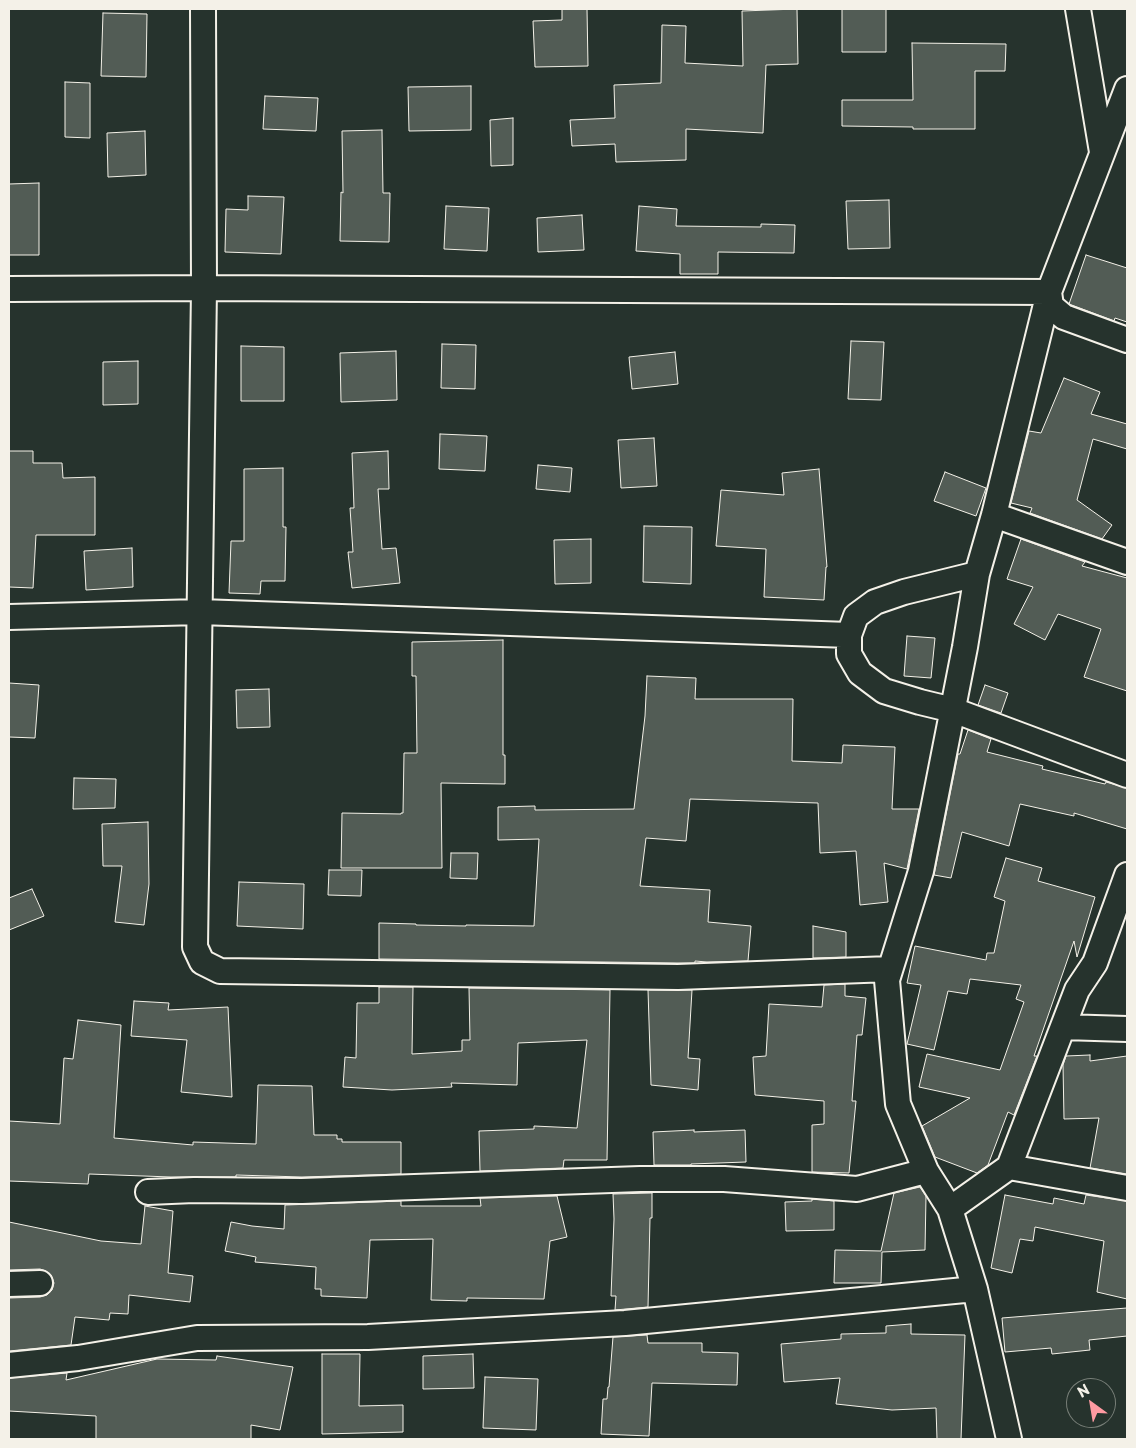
<!DOCTYPE html>
<html>
<head>
<meta charset="utf-8">
<style>
  body { margin:0 }
  #map { position:relative; width:1136px; height:1448px; overflow:hidden; background:#26332d; font-family:"Playpen Sans",sans-serif }
  canvas { display:block }
  .frame { position:absolute; inset:0; border:10px solid #f4f1e8; pointer-events:none }
  .north { position:absolute; left:1066px; top:1378px; width:50px; height:50px; box-sizing:border-box; background:#26332d; border:1px solid #787f78; border-radius:50%; rotate:328deg; font-size:14px; font-weight:700; line-height:20px; text-align:center; color:#f4f1e8 }
  .north::after { content:''; display:block; margin:auto; width:18px; height:22px; background:#ff9aa2; clip-path:polygon(50% 0,100% 100%,50% 72%,0 100%) }
</style>
</head>
<body>
<div id="map">
<canvas width="1136" height="1448"></canvas>
<div class="frame"></div>
<div class="north">N</div>
</div>
<script>
const ctx = document.querySelector('canvas').getContext('2d');
ctx.lineJoin = 'round';
function paint(path, color) { ctx.fillStyle = color; ctx.fill(path, 'evenodd'); }
const toPath = rows => new Path2D(rows.map(r => 'M' + r).join(''));
function stroke(path, color, width, dash) { ctx.strokeStyle = color; ctx.lineWidth = width; ctx.lineCap = dash ? 'butt' : 'round'; ctx.setLineDash(dash || []); ctx.stroke(path); }
const building = toPath([
  [562,9,587,9,588,66,535,67,533,21,562,20,562,9],
  [797,9,798,64,766,65,763,133,686,129,686,160,616,162,615,144,572,146,570,120,615,118,614,85,661,83,662,25,686,26,685,63,743,66,742,11,797,9],
  [842,9,886,9,886,52,842,52,842,9],
  [103,13,147,14,146,77,101,76,103,13],
  [912,43,1006,44,1005,71,975,71,975,129,913,129,913,127,842,126,842,100,913,100,912,43],
  [65,82,90,83,90,138,65,137,65,82],
  [471,86,471,130,409,131,408,87,471,86],
  [265,96,318,98,316,131,263,129,265,96],
  [513,118,513,165,491,166,490,120,513,118],
  [382,130,383,193,390,193,389,242,340,241,341,192,343,193,342,131,382,130],
  [145,131,146,175,108,177,107,133,145,131],
  [39,183,39,255,9,255,9,184,39,183],
  [248,196,284,197,281,254,225,252,226,209,248,210,248,196],
  [889,200,890,248,848,249,846,201,889,200],
  [446,206,489,208,487,251,444,249,446,206],
  [639,206,677,209,676,226,761,227,761,224,795,225,794,253,718,252,718,274,680,274,680,254,636,251,639,206],
  [582,215,584,250,538,252,537,218,582,215],
  [1086,255,1127,268,1127,322,1115,318,1114,321,1069,304,1086,255],
  [851,341,884,342,881,400,848,399,851,341],
  [442,344,476,345,475,389,441,388,442,344],
  [241,346,284,347,284,401,241,401,241,346],
  [396,351,397,400,341,402,340,353,396,351],
  [675,352,678,384,632,389,629,357,675,352],
  [138,361,138,404,103,405,103,362,138,361],
  [1064,378,1100,392,1091,414,1127,424,1127,449,1093,439,1077,500,1112,525,1102,539,1030,513,1032,508,1011,503,1029,431,1041,433,1064,378],
  [440,434,487,436,485,471,439,469,440,434],
  [654,438,657,486,621,488,618,440,654,438],
  [9,451,33,451,33,463,62,463,63,478,95,477,95,535,36,535,33,588,9,587,9,451],
  [388,451,389,489,378,489,382,549,396,548,400,583,352,588,348,552,353,552,350,508,354,508,352,453,388,451],
  [538,465,572,468,570,492,536,489,538,465],
  [283,468,283,527,286,527,285,581,261,581,260,594,229,593,231,541,244,541,244,469,283,468],
  [819,469,827,567,826,567,824,600,764,597,766,549,716,546,721,490,784,495,782,473,819,469],
  [945,472,986,488,976,516,934,501,945,472],
  [644,526,692,527,691,584,643,582,644,526],
  [591,539,591,583,555,584,554,540,591,539],
  [1021,539,1085,562,1082,566,1127,578,1127,691,1084,677,1101,629,1058,614,1045,640,1014,624,1033,587,1007,579,1021,539],
  [132,548,133,587,86,590,84,551,132,548],
  [907,636,935,638,931,678,904,676,907,636],
  [503,640,503,755,505,755,505,784,441,783,442,868,341,868,342,813,401,814,401,813,403,813,404,753,417,753,416,676,412,676,412,642,503,640],
  [647,676,696,678,695,699,793,699,792,761,842,763,843,745,895,747,892,809,919,809,907,869,884,863,888,902,860,905,856,851,820,853,818,803,690,799,686,841,646,838,640,886,710,890,708,922,751,926,748,961,707,962,695,961,695,963,678,963,379,959,379,923,416,924,416,925,466,926,466,925,534,926,539,839,498,840,498,807,535,806,535,810,634,809,645,716,647,676],
  [9,683,39,685,35,738,9,737,9,683],
  [985,685,1008,693,1001,713,978,705,985,685],
  [269,689,270,727,237,728,236,690,269,689],
  [968,730,991,739,987,752,1043,766,1042,769,1105,784,1106,782,1127,788,1127,829,1074,813,1074,816,1020,804,1009,846,962,832,951,878,934,875,958,754,960,754,968,730],
  [74,778,116,779,115,808,73,809,74,778],
  [148,822,149,884,144,925,115,922,122,866,103,866,102,824,148,822],
  [451,853,478,853,477,879,450,878,451,853],
  [1006,858,1042,868,1038,881,1095,897,1077,957,1074,941,1034,1056,1037,1056,1014,1115,1008,1112,988,1165,977,1173,935,1157,922,1126,970,1098,919,1087,927,1054,1000,1070,1024,1002,1016,999,1021,985,970,979,967,994,948,991,934,1050,907,1044,921,985,907,983,915,946,986,960,987,953,994,953,1005,901,994,897,1006,858],
  [329,870,362,870,361,896,328,895,329,870],
  [239,882,304,884,303,929,237,926,239,882],
  [32,889,44,916,9,930,9,898,32,889],
  [813,926,846,932,846,957,813,958,813,926],
  [845,984,845,996,866,998,862,1035,857,1035,852,1101,856,1101,849,1173,812,1172,812,1125,824,1124,824,1101,755,1095,753,1057,766,1056,769,1004,822,1007,824,985,845,984],
  [379,987,413,987,412,1054,462,1051,462,1040,470,1040,469,988,610,990,607,1160,564,1160,563,1168,480,1171,479,1131,534,1129,534,1126,577,1128,587,1040,518,1043,517,1085,451,1083,452,1087,392,1090,343,1087,345,1057,356,1058,357,1003,379,1003,379,987],
  [648,990,692,990,688,1058,700,1059,698,1090,651,1085,648,990],
  [134,1001,169,1003,168,1010,228,1007,232,1097,181,1092,187,1040,131,1036,134,1001],
  [78,1020,121,1025,114,1138,193,1145,193,1142,256,1144,258,1085,312,1086,314,1135,337,1135,337,1139,342,1139,342,1142,401,1142,401,1174,302,1177,236,1175,236,1177,171,1177,89,1174,88,1184,9,1181,9,1121,60,1124,64,1058,73,1059,78,1020],
  [1090,1055,1090,1061,1127,1056,1127,1174,1090,1168,1099,1118,1064,1119,1063,1065,1066,1056,1090,1055],
  [694,1130,694,1132,745,1130,746,1162,691,1164,691,1165,654,1165,653,1132,694,1130],
  [920,1187,926,1196,925,1250,882,1252,881,1283,834,1283,835,1250,881,1251,894,1193,920,1187],
  [652,1193,652,1218,650,1218,648,1307,615,1310,616,1296,611,1296,614,1219,613,1194,652,1193],
  [1005,1195,1053,1204,1054,1198,1084,1204,1086,1195,1127,1201,1127,1299,1097,1292,1104,1241,1035,1227,1033,1241,1020,1239,1012,1273,991,1268,1005,1195],
  [557,1196,567,1237,550,1241,544,1299,467,1298,467,1301,431,1300,433,1239,370,1240,367,1298,321,1296,321,1289,315,1289,316,1267,255,1262,256,1257,225,1251,231,1222,252,1226,284,1229,285,1205,401,1201,401,1206,481,1206,480,1198,557,1196],
  [812,1199,834,1201,834,1230,786,1231,785,1202,812,1201,812,1199],
  [145,1206,173,1211,168,1273,193,1276,190,1302,129,1295,128,1314,110,1313,109,1320,75,1317,71,1345,9,1351,9,1298,40,1297,47,1295,52,1290,54,1283,51,1275,46,1271,40,1269,9,1270,9,1222,101,1241,141,1244,145,1206],
  [1127,1308,1127,1336,1089,1340,1090,1350,1052,1354,1051,1348,1005,1352,1002,1318,1127,1308],
  [911,1324,911,1334,965,1335,961,1439,937,1439,936,1408,892,1410,836,1404,840,1378,784,1382,781,1344,841,1339,841,1334,886,1333,886,1326,911,1324],
  [647,1335,648,1343,702,1343,702,1352,738,1353,737,1385,652,1383,649,1436,601,1434,603,1399,607,1399,608,1387,609,1387,613,1337,647,1335],
  [322,1354,360,1354,359,1406,403,1405,403,1432,322,1434,322,1354],
  [473,1354,474,1388,423,1389,423,1356,473,1354],
  [217,1356,293,1367,280,1430,251,1425,251,1439,96,1439,96,1416,9,1411,9,1378,67,1373,66,1380,157,1359,216,1360,217,1356],
  [485,1377,538,1379,536,1430,483,1428,485,1377]
]);
paint(building, '#525c55');
stroke(building, '#f4f1e8', 1);
const minor = toPath([
  [203,9,204,288,195,947,202,962,220,971,678,977,890,969],
  [1078,9,1102,152],
  [9,289,204,288,1049,292,1051,306,1064,317,1127,340],
  [994,515,1127,562],
  [977,574,904,592,875,602,856,616,849,635,849,654,860,673,884,691,920,702,953,710,1127,775],
  [9,617,200,612,849,635],
  [1063,1027,1127,1029],
  [1009,1167,1127,1188],
  [148,1192,194,1190,302,1191,640,1179,724,1179,857,1189,926,1171],
  [950,1209,1009,1167,1077,990,1095,963,1127,875],
  [9,1284,40,1283],
  [9,1365,78,1358,197,1338,368,1337,625,1323,975,1289],
  [1009,1439,975,1289,950,1209,926,1171,898,1104,887,980,921,871,965,647,977,574,994,515,1049,292,1127,89]
]);
stroke(minor, '#f4f1e8', 28);
stroke(minor, '#26332d', 24);
</script>
</body>
</html>
